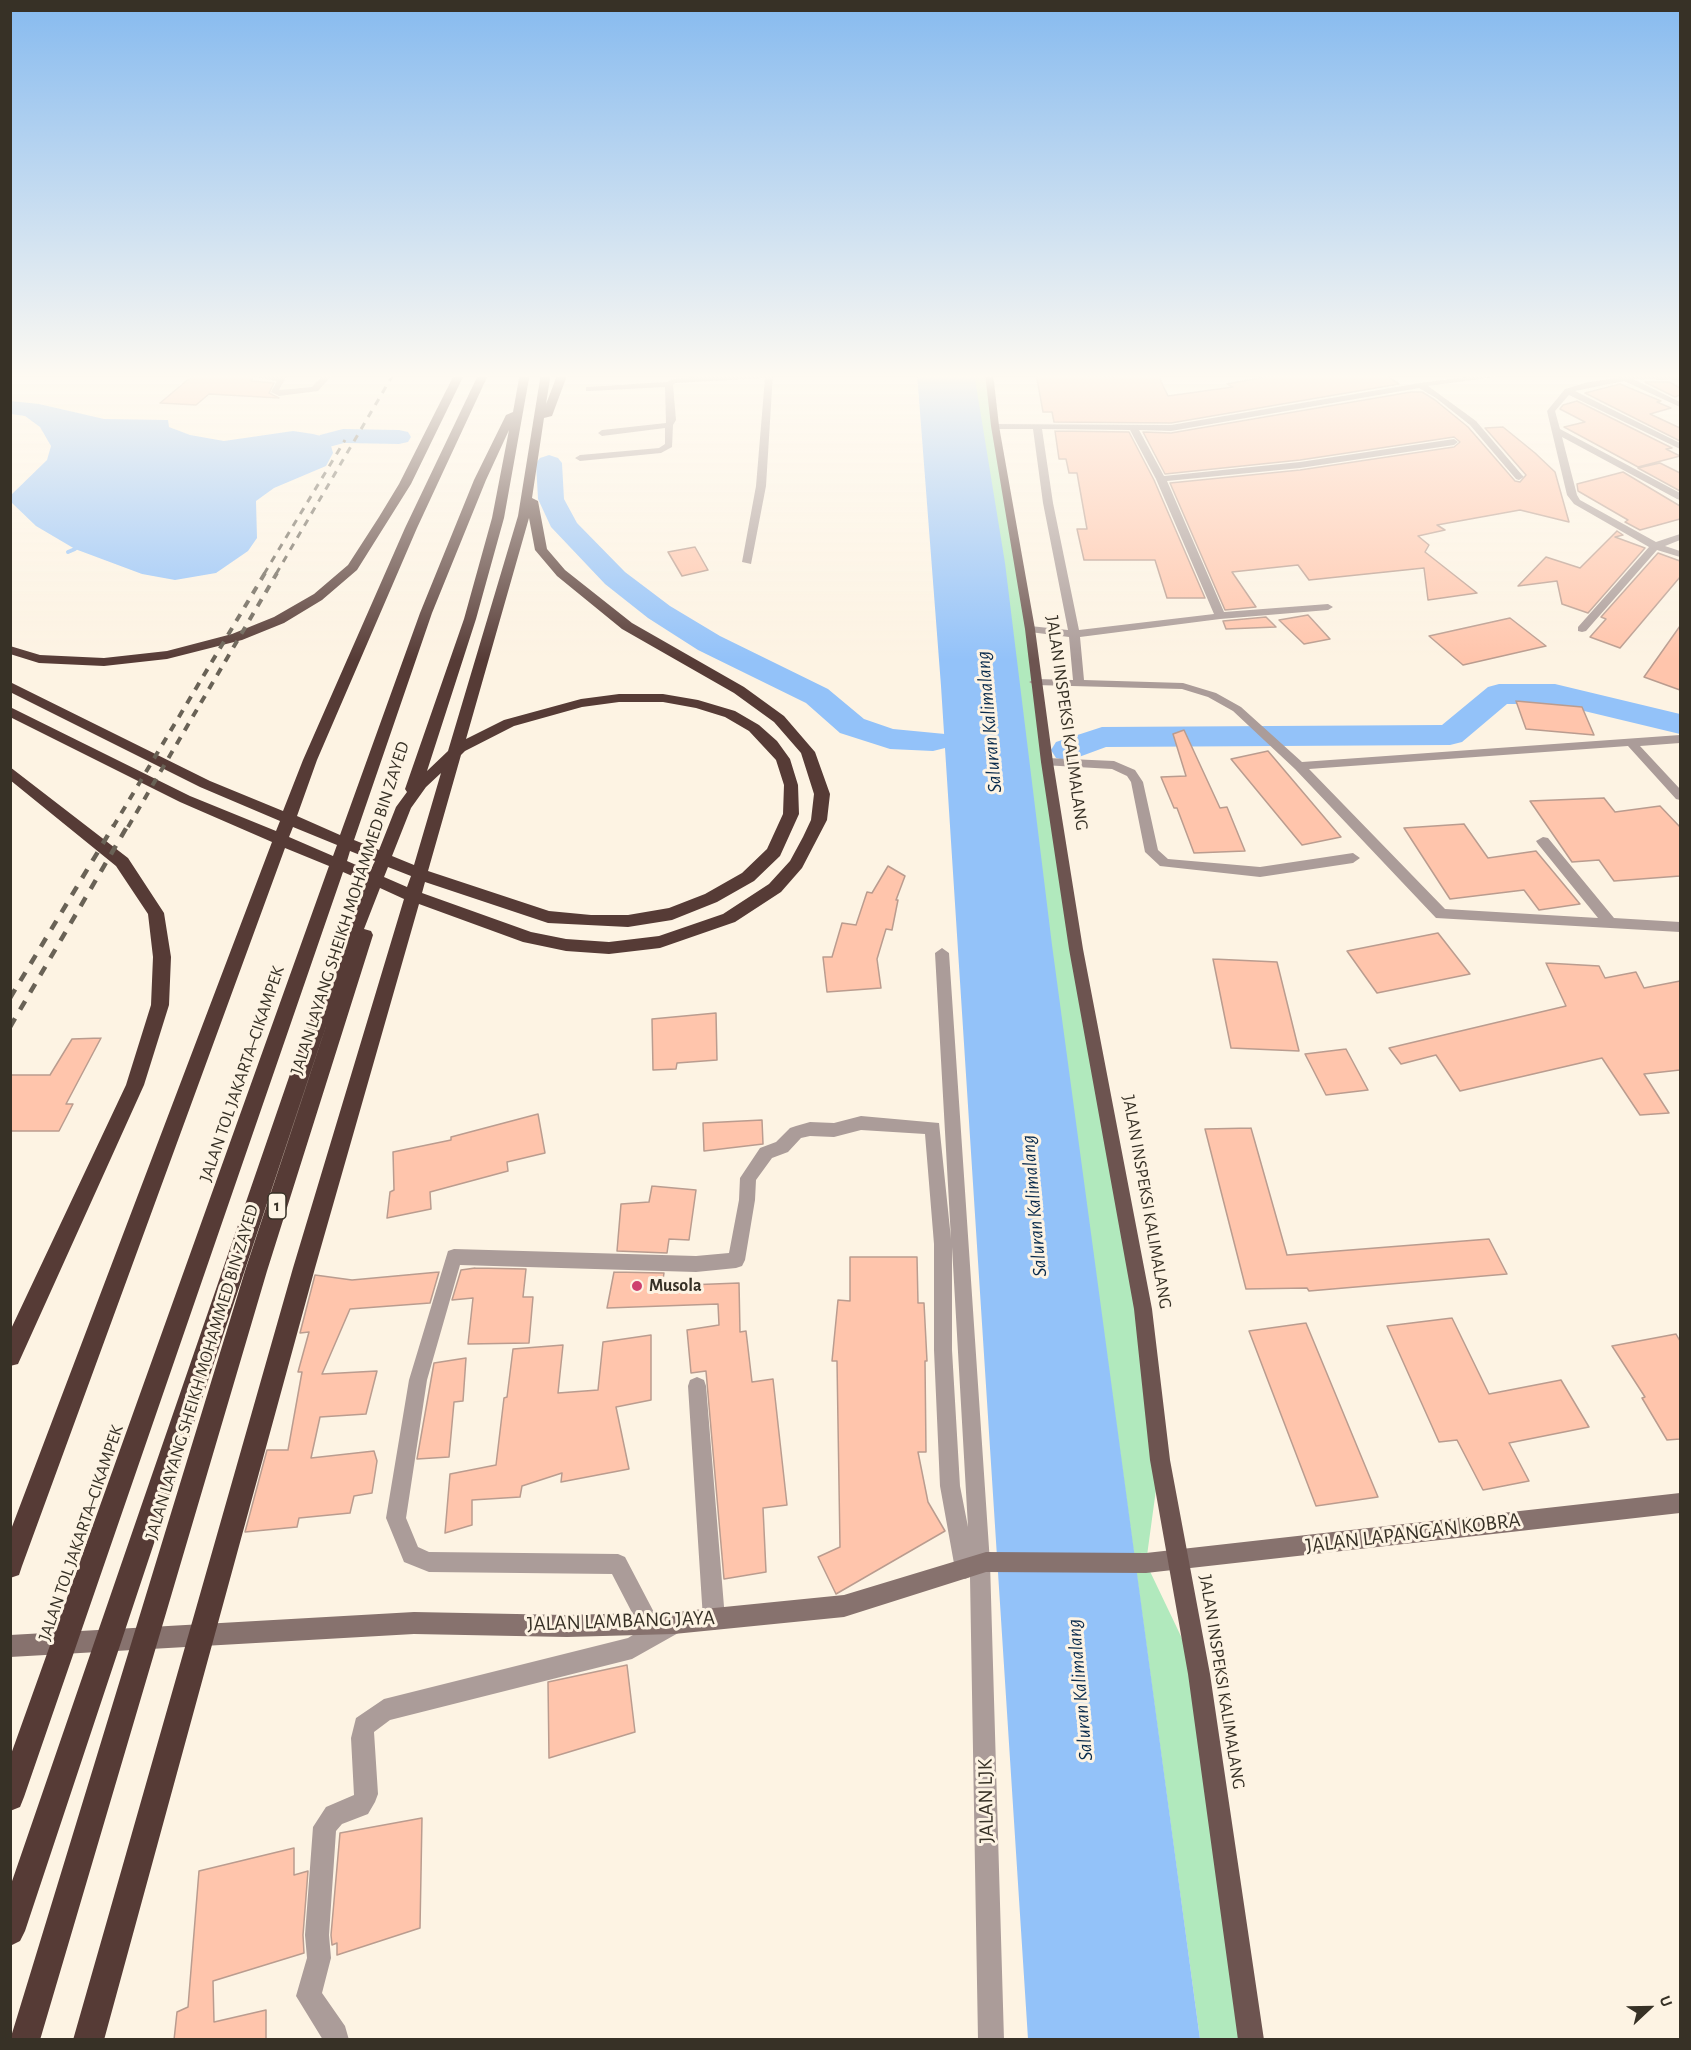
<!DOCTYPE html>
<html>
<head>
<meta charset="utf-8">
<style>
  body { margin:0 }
  #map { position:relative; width:1691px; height:2050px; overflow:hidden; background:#fdf3e3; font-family:"Alegreya Sans",sans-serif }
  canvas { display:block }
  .frame { position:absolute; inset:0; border:12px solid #373126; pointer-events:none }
  .north { position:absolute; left:1619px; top:1978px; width:60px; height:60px; -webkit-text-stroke:4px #fdf3e3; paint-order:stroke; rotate:68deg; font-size:16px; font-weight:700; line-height:24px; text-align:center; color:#373126 }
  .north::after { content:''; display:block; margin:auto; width:21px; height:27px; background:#373126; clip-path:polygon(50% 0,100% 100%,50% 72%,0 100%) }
</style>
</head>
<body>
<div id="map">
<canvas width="1691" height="2050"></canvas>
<div class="frame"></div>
<div class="north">U</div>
</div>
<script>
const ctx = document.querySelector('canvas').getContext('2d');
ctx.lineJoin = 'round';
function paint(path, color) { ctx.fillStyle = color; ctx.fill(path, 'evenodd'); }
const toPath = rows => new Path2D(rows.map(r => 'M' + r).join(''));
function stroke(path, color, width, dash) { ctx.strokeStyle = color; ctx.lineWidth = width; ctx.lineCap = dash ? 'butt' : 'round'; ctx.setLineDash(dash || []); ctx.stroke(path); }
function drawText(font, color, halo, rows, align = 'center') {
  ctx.font = font + ' "Alegreya Sans",sans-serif'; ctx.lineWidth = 6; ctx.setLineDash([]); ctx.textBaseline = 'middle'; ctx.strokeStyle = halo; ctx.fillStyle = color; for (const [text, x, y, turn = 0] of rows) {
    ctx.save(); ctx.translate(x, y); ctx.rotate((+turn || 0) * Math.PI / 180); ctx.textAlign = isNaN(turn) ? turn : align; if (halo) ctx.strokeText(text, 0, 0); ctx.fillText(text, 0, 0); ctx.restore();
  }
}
paint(toPath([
  [973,373,989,373,1160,1460,1146,1563,1199,1674,1251,2039,1200,2039]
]), '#b1e9bd');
paint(toPath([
  [917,373,974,373,1005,563,1052,945,1200,2039,1028,2039,941,686],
  [10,401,39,404,104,419,168,420,169,427,190,435,224,441,293,431,313,434,329,438,333,453,326,466,274,488,256,501,257,538,248,551,216,573,175,580,142,574,75,549,36,526,12,503,11,495,47,460,51,446,40,427,25,416,11,414]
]), '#93c2f9');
stroke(toPath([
  [68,552,75,549]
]), '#93c2f9', 4);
paint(toPath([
  [343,429,399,430,408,432,411,437,408,442,399,444,344,443,329,447,320,445,317,440,320,435,343,429],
  [549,455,558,458,562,463,564,499,577,523,625,572,670,606,720,636,828,689,864,719,893,729,945,734,950,741,945,748,933,751,890,749,840,733,806,703,698,650,648,618,605,584,551,527,538,499,536,463,540,458,549,455],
  [1499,684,1555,684,1680,714,1680,734,1555,704,1507,704,1462,742,1450,745,1106,747,1068,761,1056,758,1051,750,1056,742,1102,727,1442,725,1488,687,1499,684]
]), '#93c2f9');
const building = toPath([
  [196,373,255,373,251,381,274,383,269,393,279,398,209,394,196,405,160,403,196,373],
  [1036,373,1115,377,1113,373,1157,373,1168,396,1233,387,1227,384,1287,373,1382,373,1399,384,1171,423,1054,422,1052,412,1043,412,1036,373],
  [1645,382,1669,382,1680,388,1680,395,1675,397,1645,382],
  [1620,384,1661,401,1657,402,1671,408,1650,414,1680,428,1680,441,1585,393,1620,384],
  [1411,392,1422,392,1435,400,1468,427,1515,481,1520,482,1526,475,1485,428,1503,427,1535,453,1555,472,1569,522,1520,510,1437,525,1445,530,1418,536,1429,545,1425,552,1477,593,1428,600,1424,568,1309,580,1298,565,1232,572,1256,607,1225,610,1170,483,1300,470,1454,447,1460,442,1454,437,1300,460,1165,474,1143,432,1171,433,1411,392],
  [1577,401,1672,448,1666,449,1680,456,1638,467,1564,427,1585,422,1560,409,1563,405,1577,401],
  [1055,431,1129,432,1154,480,1205,598,1167,598,1155,560,1084,560,1077,529,1087,529,1077,473,1069,473,1066,459,1059,459,1055,431],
  [1660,463,1680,473,1680,491,1638,468,1660,463],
  [1623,472,1680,506,1680,519,1640,530,1625,522,1628,520,1578,491,1577,484,1623,472],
  [1617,531,1623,535,1615,537,1645,548,1588,613,1562,604,1557,581,1518,586,1546,557,1580,568,1617,531],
  [695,547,708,570,682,576,668,552,695,547],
  [1658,553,1680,561,1680,577,1620,648,1590,637,1606,619,1601,617,1658,553],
  [1308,615,1330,639,1304,644,1279,620,1308,615],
  [1266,617,1276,627,1226,629,1223,621,1266,617],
  [1510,618,1546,646,1463,665,1429,636,1510,618],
  [1680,626,1680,690,1644,677,1680,626],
  [1516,701,1582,707,1594,735,1526,729,1516,701],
  [1184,730,1220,808,1227,807,1245,851,1194,853,1177,808,1174,808,1161,777,1186,776,1173,734,1184,730],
  [1268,751,1341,837,1302,845,1231,759,1268,751],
  [1604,798,1615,812,1660,806,1680,827,1680,876,1614,881,1599,860,1572,862,1530,801,1604,798],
  [1464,824,1488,858,1536,851,1580,904,1539,910,1524,890,1450,899,1404,828,1464,824],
  [888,866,905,876,896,900,898,900,892,930,886,929,877,959,881,988,827,992,823,957,832,957,842,923,856,925,867,892,872,893,888,866],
  [1438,933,1470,974,1377,993,1347,951,1438,933],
  [1213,959,1277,962,1299,1051,1231,1048,1213,959],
  [1546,963,1599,966,1605,978,1636,972,1644,988,1680,981,1680,1070,1644,1074,1669,1113,1640,1115,1602,1058,1460,1091,1436,1055,1401,1064,1389,1048,1566,1006,1546,963],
  [716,1013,717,1060,677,1063,676,1069,653,1070,652,1019,716,1013],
  [101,1038,66,1104,73,1104,59,1131,10,1131,10,1075,50,1075,72,1039,101,1038],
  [1346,1049,1368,1090,1326,1095,1305,1054,1346,1049],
  [538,1114,545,1153,507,1162,508,1171,430,1192,431,1209,387,1218,390,1192,394,1190,393,1152,451,1140,451,1137,538,1114],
  [762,1120,763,1144,704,1151,703,1123,762,1120],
  [1251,1128,1287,1255,1489,1239,1507,1274,1309,1291,1307,1288,1246,1289,1205,1129,1251,1128],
  [652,1186,696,1190,689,1240,669,1239,667,1253,617,1251,621,1204,649,1202,652,1186],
  [850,1257,917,1257,918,1303,924,1303,927,1361,925,1361,926,1452,918,1452,928,1502,945,1531,836,1594,818,1557,840,1547,837,1361,832,1361,838,1300,850,1301,850,1257],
  [475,1268,526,1269,523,1297,533,1297,529,1343,468,1344,473,1298,452,1300,461,1270,475,1268],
  [439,1272,430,1303,350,1309,322,1374,377,1371,366,1414,320,1417,311,1458,374,1451,377,1461,372,1493,354,1496,350,1513,299,1518,297,1527,245,1532,267,1450,288,1450,302,1372,298,1372,309,1332,300,1333,315,1275,352,1280,439,1272],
  [614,1272,664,1273,662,1286,739,1283,740,1332,746,1331,752,1382,773,1379,787,1505,763,1508,766,1572,724,1579,706,1371,691,1373,687,1330,719,1325,718,1304,607,1308,614,1272],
  [1452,1318,1489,1394,1561,1380,1589,1427,1509,1443,1529,1481,1483,1490,1457,1440,1439,1442,1387,1326,1452,1318],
  [1306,1323,1378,1497,1316,1506,1249,1331,1306,1323],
  [1676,1334,1680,1341,1680,1439,1667,1440,1642,1398,1645,1397,1612,1346,1676,1334],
  [651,1335,651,1400,616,1407,629,1469,561,1482,562,1473,522,1486,520,1497,472,1500,472,1525,445,1533,450,1474,496,1465,504,1398,507,1397,513,1349,563,1345,558,1393,598,1390,603,1342,651,1335],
  [466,1358,463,1401,454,1402,449,1457,417,1459,434,1363,466,1358],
  [627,1665,635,1732,549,1758,548,1682,627,1665],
  [422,1818,420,1928,337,1955,337,1943,332,1945,331,1935,340,1833,422,1818],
  [294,1848,294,1875,308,1871,303,1935,304,1953,213,1981,214,2022,266,2010,266,2040,174,2040,177,2012,188,2007,199,1871,294,1848]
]);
paint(building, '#ffc5ac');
stroke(building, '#ba9c8f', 1.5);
paint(toPath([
  [325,373,332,375,318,391,279,396,271,392,277,381,255,377,259,375,286,377,279,390,312,387,325,373],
  [773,373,766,486,751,564,742,562,756,486,765,378,675,383,673,385,676,420,673,425,672,447,661,453,580,461,575,458,580,455,659,448,665,444,665,428,602,436,598,433,602,430,666,423,665,387,589,391,586,391,586,387,667,382,673,379,724,374,773,373],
  [1498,373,1523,373,1428,386,1476,421,1522,475,1524,477,1519,480,1516,479,1470,425,1436,398,1419,388,1171,431,1139,430,1164,476,1300,462,1454,439,1458,442,1454,445,1300,468,1167,481,1224,612,1328,604,1333,607,1328,610,1220,619,1080,637,1084,680,1183,683,1216,693,1241,707,1302,762,1680,735,1680,743,1640,746,1680,789,1680,800,1676,799,1628,746,1309,769,1445,909,1598,918,1538,844,1536,841,1543,837,1548,838,1614,918,1680,922,1680,932,1436,918,1295,769,1233,711,1208,697,1182,689,1035,685,1029,682,1035,679,1073,680,1069,637,1030,632,1025,629,1030,626,1068,630,1043,503,1033,429,995,429,991,426,992,424,1171,425,1420,383,1498,373],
  [1042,429,1130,430,1156,479,1214,614,1079,630,1053,503,1042,429],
  [1638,374,1680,376,1680,380,1633,379,1680,402,1680,407,1624,381,1575,391,1680,443,1680,449,1569,395,1555,411,1560,429,1680,493,1680,500,1677,499,1562,437,1577,495,1580,500,1656,542,1680,534,1680,540,1665,546,1680,551,1680,557,1657,550,1586,631,1582,632,1578,631,1578,627,1649,547,1574,504,1567,495,1547,411,1565,389,1585,383,1638,374],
  [1047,758,1114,761,1135,770,1143,782,1158,850,1168,859,1260,867,1353,853,1360,858,1353,863,1260,877,1160,866,1145,852,1131,782,1127,776,1112,769,1043,765,1041,762,1047,758],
  [942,948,949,953,990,1563,1004,2040,978,2040,970,1577,965,1579,958,1576,955,1569,940,1486,934,1350,934,1244,925,1134,861,1130,834,1137,810,1136,801,1138,788,1152,772,1158,756,1180,755,1200,745,1260,742,1266,736,1268,696,1272,460,1265,427,1380,406,1518,418,1547,429,1552,618,1554,625,1557,658,1620,672,1613,680,1616,683,1624,680,1632,632,1659,390,1720,374,1732,378,1794,375,1802,368,1814,342,1824,336,1831,329,1935,331,1958,322,1993,345,2026,349,2040,323,2040,296,1996,307,1958,305,1935,313,1827,326,1807,354,1795,351,1738,356,1718,384,1699,628,1638,641,1630,612,1574,429,1572,404,1562,386,1518,409,1380,448,1251,454,1249,696,1256,729,1253,739,1200,740,1178,760,1148,776,1142,790,1128,796,1126,810,1122,834,1123,861,1116,939,1123,951,1239,935,953,942,948],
  [952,1247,968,1527,960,1486,952,1350,952,1247],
  [697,1377,704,1380,706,1386,725,1619,722,1627,714,1630,706,1627,703,1619,688,1386,690,1380,697,1377]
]), '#ab9c99');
paint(toPath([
  [1680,1493,1680,1513,1146,1573,986,1572,844,1617,674,1634,567,1637,414,1634,10,1657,10,1635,414,1612,567,1615,674,1612,844,1595,986,1552,1146,1553,1680,1493]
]), '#87726e');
paint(toPath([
  [985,373,993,373,999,426,1035,629,1053,762,1083,949,1152,1309,1170,1460,1210,1674,1264,2040,1238,2040,1188,1674,1150,1460,1134,1309,1069,949,1041,762,1025,629,991,426,985,373]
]), '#6d5450');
paint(toPath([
  [455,373,465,373,411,484,357,570,322,600,284,623,242,640,167,659,104,666,39,663,10,654,10,646,40,655,104,658,167,651,232,634,274,617,314,594,348,565,379,517,399,484,455,373],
  [479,373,489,373,417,528,317,760,297,816,340,835,420,613,474,480,506,415,513,412,520,373,530,373,504,518,476,619,427,771,448,751,518,516,541,373,551,373,546,404,558,373,568,373,552,416,544,418,532,498,538,501,547,549,565,570,632,623,744,687,784,716,815,752,830,794,827,820,802,868,781,892,735,922,660,948,609,954,566,951,523,942,419,904,315,1268,104,2040,73,2040,293,1268,404,899,380,888,364,929,371,931,373,935,267,1271,40,2040,10,2040,245,1271,329,1017,25,1931,20,1941,10,1946,10,1887,298,1051,366,882,343,872,24,1797,20,1807,10,1811,10,1757,329,866,285,848,22,1566,19,1575,10,1578,10,1532,272,842,180,802,10,717,10,707,190,796,276,831,280,821,200,787,10,692,10,682,210,781,283,811,303,760,405,528,479,373],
  [509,430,492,518,464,619,405,789,407,792,396,807,379,850,354,840,432,613,486,480,509,430],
  [529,518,535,550,557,576,622,629,734,693,774,722,801,753,814,794,811,820,803,837,790,861,769,884,723,914,659,936,609,942,566,939,531,932,422,893,425,882,548,923,628,927,672,920,717,902,754,881,780,856,799,814,798,785,790,759,777,741,759,725,735,711,698,700,663,694,619,694,581,699,504,720,466,739,529,518],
  [619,702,663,702,696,708,725,717,749,731,776,760,784,785,783,814,767,849,742,873,705,894,669,908,628,915,591,915,549,911,428,871,461,755,465,751,514,726,582,707,619,702],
  [441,773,414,865,392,856,411,808,426,787,441,773],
  [293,827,337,845,333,856,289,837,293,827],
  [350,851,375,861,370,871,347,861,350,851],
  [388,867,411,876,407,887,384,877,388,867],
  [10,767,128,858,164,913,171,957,169,1005,144,1085,18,1364,10,1366,10,1331,126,1085,151,1005,153,957,148,914,116,866,10,780,10,767]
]), '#563b36');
stroke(toPath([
  [264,574,345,440],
  [276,574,394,373]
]), '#696256', 3, [7, 7]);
stroke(toPath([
  [113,827,265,573],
  [128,827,277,573]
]), '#696256', 4, [8, 8]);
stroke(toPath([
  [10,998,114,825],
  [10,1027,128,825]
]), '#696256', 4.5, [10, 10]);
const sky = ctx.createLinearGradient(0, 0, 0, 660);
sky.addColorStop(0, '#86baef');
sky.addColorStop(0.57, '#fefaf2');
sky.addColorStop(1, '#fefaf200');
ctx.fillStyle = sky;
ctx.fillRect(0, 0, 1691, 660);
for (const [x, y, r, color] of [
  [637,1286,6,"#ce406e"]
]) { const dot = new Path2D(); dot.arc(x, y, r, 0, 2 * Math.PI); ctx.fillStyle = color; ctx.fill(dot); stroke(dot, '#fdf3e3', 2); }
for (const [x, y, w] of [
  [277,1206,18]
]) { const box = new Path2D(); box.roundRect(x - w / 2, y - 13, w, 26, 4.5); ctx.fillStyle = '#fdf3e3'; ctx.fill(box); stroke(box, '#373126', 1.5); }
drawText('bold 16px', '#373126', null, [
  ["1",277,1206]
]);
drawText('18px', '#373126', '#fdf3e3', [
  ["JALAN INSPEKSI KALIMALANG",1067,723,82],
  ["JALAN LAYANG SHEIKH MOHAMMED BIN ZAYED",350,908,-72],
  ["JALAN TOL JAKARTA–CIKAMPEK",242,1074,-71],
  ["JALAN INSPEKSI KALIMALANG",1147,1202,80],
  ["JALAN LAYANG SHEIKH MOHAMMED BIN ZAYED",202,1372,-73],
  ["JALAN TOL JAKARTA–CIKAMPEK",81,1533,-71],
  ["JALAN INSPEKSI KALIMALANG",1222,1682,81]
]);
drawText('bold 18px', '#373126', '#fdf3e3', [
  ["Musola",649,1286]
], 'left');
drawText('italic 20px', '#082a4c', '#fdf3e3', [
  ["Saluran Kalimalang",989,722,-95],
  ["Saluran Kalimalang",1034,1206,-95],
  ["Saluran Kalimalang",1080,1690,-95]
]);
drawText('21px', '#373126', '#fdf3e3', [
  ["JALAN LAPANGAN KOBRA",1413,1533,-7],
  ["JALAN LAMBANG JAYA",621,1621,-2],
  ["JALAN LJK",986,1801,-91]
]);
</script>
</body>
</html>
